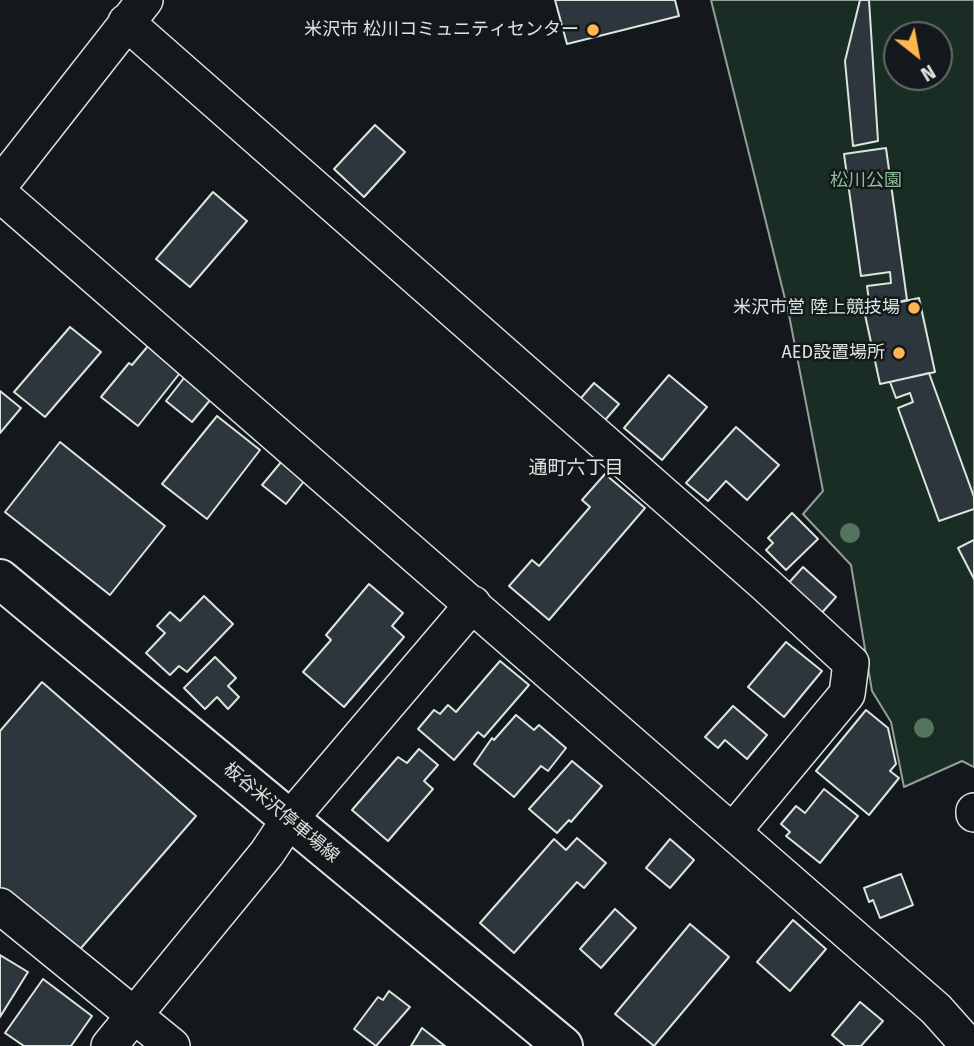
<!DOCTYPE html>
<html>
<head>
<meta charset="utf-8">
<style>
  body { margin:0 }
  #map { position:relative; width:974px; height:1046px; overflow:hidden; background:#14181c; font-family:"Fira Sans",sans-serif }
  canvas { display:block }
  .north { position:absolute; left:883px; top:21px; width:70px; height:70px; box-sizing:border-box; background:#14181c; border:2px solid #626a69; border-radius:50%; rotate:149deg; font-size:19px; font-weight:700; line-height:28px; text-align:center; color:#d8e6dc }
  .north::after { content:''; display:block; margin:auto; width:24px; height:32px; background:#ffb74d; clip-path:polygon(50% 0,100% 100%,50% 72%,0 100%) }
</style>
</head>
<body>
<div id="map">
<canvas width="974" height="1046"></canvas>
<div class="north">N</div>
</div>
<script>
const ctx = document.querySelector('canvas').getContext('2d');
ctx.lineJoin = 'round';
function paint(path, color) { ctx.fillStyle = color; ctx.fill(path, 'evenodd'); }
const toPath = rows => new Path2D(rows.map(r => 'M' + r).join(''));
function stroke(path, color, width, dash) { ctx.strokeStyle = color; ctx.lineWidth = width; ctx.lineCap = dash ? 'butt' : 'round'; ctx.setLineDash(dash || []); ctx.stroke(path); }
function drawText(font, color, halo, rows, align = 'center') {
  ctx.font = font + ' "Fira Sans","Noto Sans JP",sans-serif'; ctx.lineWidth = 5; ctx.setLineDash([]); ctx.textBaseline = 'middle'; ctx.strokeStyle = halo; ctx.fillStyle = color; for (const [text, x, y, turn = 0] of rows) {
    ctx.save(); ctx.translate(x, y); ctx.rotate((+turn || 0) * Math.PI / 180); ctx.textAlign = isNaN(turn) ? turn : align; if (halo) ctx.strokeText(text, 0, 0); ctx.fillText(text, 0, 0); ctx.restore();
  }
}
const green = toPath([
  [711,0,974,0,974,767,962,761,904,787,891,722,872,691,851,565,803,514,823,491,789,315,711,0],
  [897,35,939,35,939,77,897,77,897,35]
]);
paint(green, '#1a2d24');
stroke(green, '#939e99', 2);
const building = toPath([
  [555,0,675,0,679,16,567,44,555,0],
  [860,0,869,0,878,141,853,146,845,61,860,0],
  [375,125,405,152,364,197,334,169,375,125],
  [886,148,907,300,870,308,867,286,891,283,890,272,861,276,844,154,886,148],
  [213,192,247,221,190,287,156,259,213,192],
  [919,298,935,372,880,384,864,310,919,298],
  [70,327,101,352,45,417,14,392,70,327],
  [148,346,180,373,138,426,101,397,129,363,132,365,148,346],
  [929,373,974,497,974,509,939,521,898,408,913,402,910,393,896,398,890,382,929,373],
  [669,375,707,407,662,460,624,428,669,375],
  [184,378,211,399,192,422,166,401,184,378],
  [594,383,619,404,600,426,575,405,594,383],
  [0,391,21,408,0,433,0,391],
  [217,416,260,450,207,519,162,484,217,416],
  [736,427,779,465,747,500,726,481,708,501,686,483,736,427],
  [60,442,165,526,110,595,5,512,60,442],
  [282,461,305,480,286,504,262,485,282,461],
  [605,474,645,508,549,620,509,586,532,560,539,566,590,507,582,500,605,474],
  [792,513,818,539,786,570,766,550,773,543,768,538,792,513],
  [974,540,974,579,958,548,974,540],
  [803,567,836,597,819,616,786,586,803,567],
  [369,584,403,613,392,626,404,637,344,707,303,672,331,640,326,635,369,584],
  [204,596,233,624,187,672,179,666,170,675,146,653,165,633,157,626,170,612,180,621,204,596],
  [786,642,822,671,784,717,748,687,786,642],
  [215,657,236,678,228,686,239,697,228,709,217,697,205,709,184,688,215,657],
  [500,661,529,685,484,737,478,732,454,760,418,729,434,710,440,714,448,705,456,712,500,661],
  [42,682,196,816,75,955,0,890,0,731,42,682],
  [733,706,767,735,747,759,725,740,718,748,705,737,733,706],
  [866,710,888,728,896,764,890,771,899,778,869,815,816,771,866,710],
  [516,715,534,730,539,725,566,748,548,771,541,766,514,797,474,764,492,738,494,740,516,715],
  [419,749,438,765,424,781,433,789,388,841,352,810,398,757,407,763,419,749],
  [572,761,602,786,571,822,569,820,557,833,529,809,572,761],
  [824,789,858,816,820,863,786,836,790,832,781,824,796,806,805,813,824,789],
  [577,838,606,863,584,888,577,882,514,953,480,923,554,839,566,850,577,838],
  [670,839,694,860,670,888,646,868,670,839],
  [901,874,913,905,880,918,873,900,869,902,864,888,901,874],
  [615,909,636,928,601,968,580,949,615,909],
  [793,920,826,949,790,991,757,962,793,920],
  [690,924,729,957,654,1046,615,1014,690,924],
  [0,955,28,972,0,1017,0,955],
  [43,979,92,1016,71,1046,24,1046,5,1033,43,979],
  [389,991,410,1007,376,1046,354,1029,378,997,383,1000,389,991],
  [860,1002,883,1021,861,1046,845,1046,832,1035,860,1002],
  [422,1028,445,1046,411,1046,422,1028]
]);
paint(building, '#2c363c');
stroke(building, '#d8e6dc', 2);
const minor = toPath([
  [126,22,765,584,851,663,847,694,734,830],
  [0,185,145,0],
  [0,194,936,1009,969,1046],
  [974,811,974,814],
  [0,906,172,1046],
  [109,1046,267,853,289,820,473,604]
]);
const major = toPath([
  [0,579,563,1046]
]);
stroke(minor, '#d8e6dc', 38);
stroke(major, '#d8e6dc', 42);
stroke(minor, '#14181c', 35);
stroke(major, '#14181c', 38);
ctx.fillStyle = '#55745f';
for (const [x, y] of [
  [850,533],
  [924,728]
]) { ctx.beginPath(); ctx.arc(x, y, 10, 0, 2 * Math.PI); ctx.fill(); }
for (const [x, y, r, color] of [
  [593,30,7,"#ffb74d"],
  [914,308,7,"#ffb74d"],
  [899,353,7,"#ffb74d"]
]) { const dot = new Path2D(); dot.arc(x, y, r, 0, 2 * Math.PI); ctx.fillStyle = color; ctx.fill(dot); stroke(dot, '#14181c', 2.5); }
drawText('18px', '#d8e6dc', '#14181c', [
  ["米沢市 松川コミュニティセンター",579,30],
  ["米沢市営 陸上競技場",900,308],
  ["AED設置場所",885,353]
], 'right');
drawText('18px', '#8ac095', '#14181c', [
  ["松川公園",866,181]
]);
drawText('18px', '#d8e6dc', '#14181c', [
  ["板谷米沢停車場線",281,813,40]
]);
drawText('19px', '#d8e6dc', '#14181c', [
  ["通町六丁目",576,469]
]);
</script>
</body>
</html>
